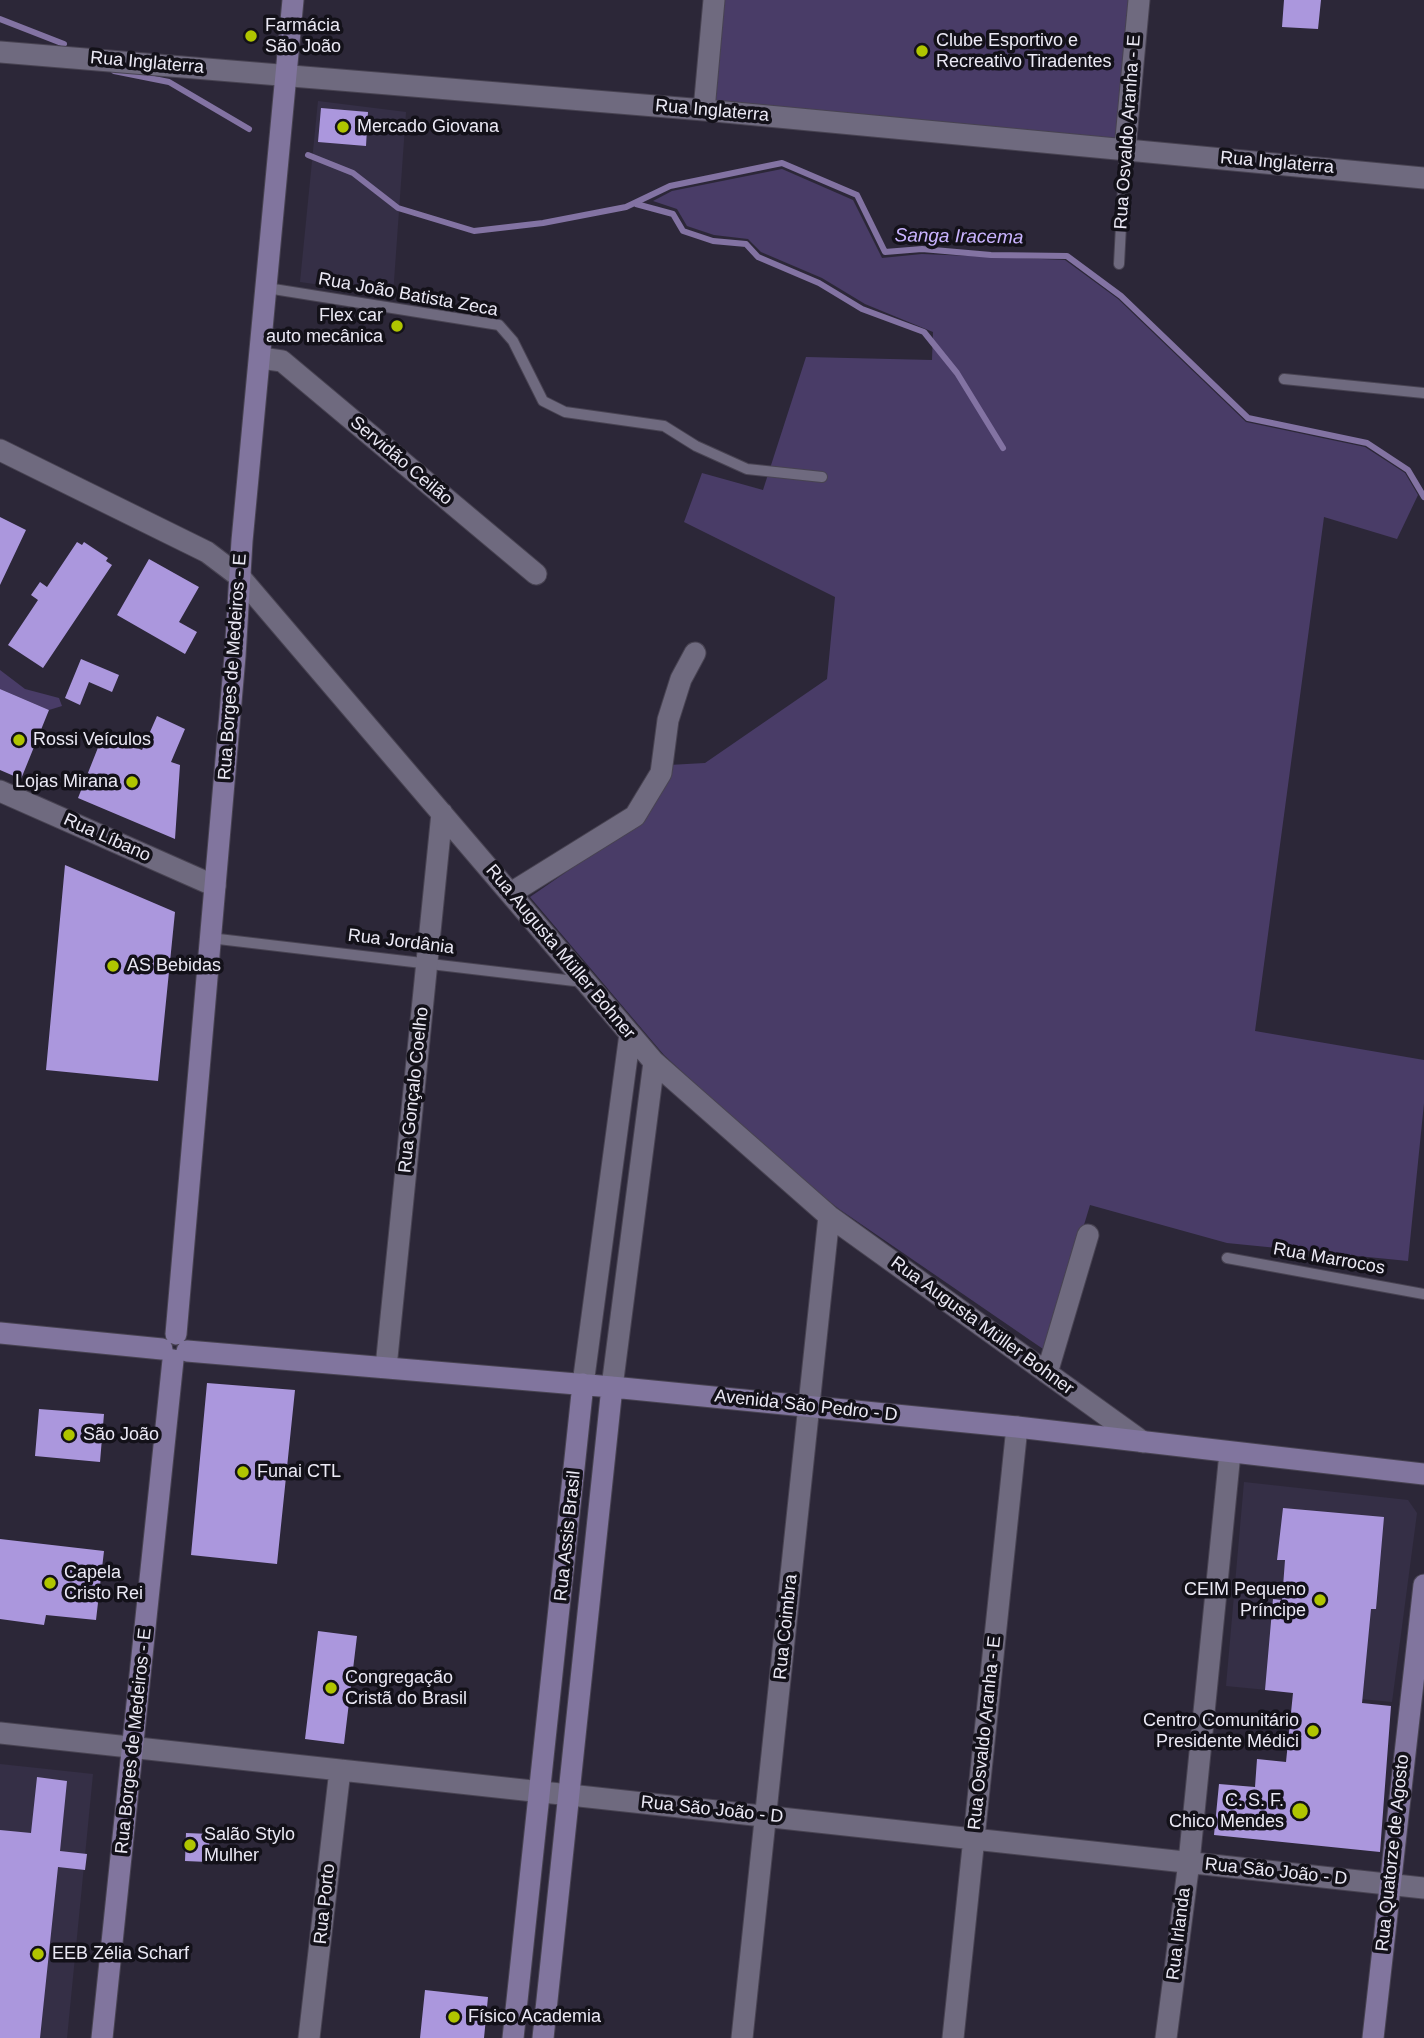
<!DOCTYPE html>
<html>
<head>
<meta charset="utf-8">
<style>
  body { margin:0 }
  canvas { display:block; background:#2c2738 }
</style>
</head>
<body>
<canvas width="1424" height="2038"></canvas>
<script>
const ctx = document.querySelector('canvas').getContext('2d');
ctx.lineJoin = 'round';
function paint(path, color) { ctx.fillStyle = color; ctx.fill(path, 'evenodd'); }
const toPath = rows => new Path2D(rows.map(r => 'M' + r).join(''));
function stroke(path, color, width, dash) { ctx.strokeStyle = color; ctx.lineWidth = width; ctx.lineCap = dash ? 'butt' : 'round'; ctx.setLineDash(dash || []); ctx.stroke(path); }
function drawText(font, color, halo, rows, align = 'center') {
  ctx.font = font + ' Helvetica,sans-serif'; ctx.lineWidth = 7; ctx.setLineDash([]); ctx.textBaseline = 'middle'; ctx.strokeStyle = halo; ctx.fillStyle = color; for (const [text, x, y, turn = 0] of rows) {
    ctx.save(); ctx.translate(x, y); ctx.rotate((+turn || 0) * Math.PI / 180); ctx.textAlign = isNaN(turn) ? turn : align; if (halo) ctx.strokeText(text, 0, 0); ctx.fillText(text, 0, 0); ctx.restore();
  }
}
paint(toPath([
  [318,101,406,112,393,295,300,282],
  [1244,1482,1408,1500,1417,1513,1392,1702,1226,1686],
  [0,1764,93,1774,67,2038,0,2038]
]), '#352f46');
paint(toPath([
  [723,0,1130,0,1117,140,714,102],
  [782,169,853,200,882,258,922,254,1065,260,1118,299,1246,422,1365,447,1405,473,1418,495,1397,539,1324,517,1255,1031,1424,1060,1424,1103,1408,1261,1227,1243,1090,1205,1046,1351,839,1209,782,1164,664,1055,530,897,643,819,669,765,705,763,827,679,835,597,684,522,702,473,763,490,806,357,932,360,933,332,865,304,822,278,761,252,748,239,714,235,687,226,677,209,653,201,672,191],
  [0,670,25,689,59,698,62,706,49,710,0,689]
]), '#493c67');
stroke(toPath([
  [0,19,64,44],
  [114,71,169,82,249,129],
  [308,155,353,173,398,208,474,231,543,223,626,207,670,186,782,163,857,195,885,252,922,249,991,255,1067,256,1121,296,1248,418,1367,443,1408,470,1424,497],
  [636,204,673,214,683,231,713,241,746,244,758,257,819,283,862,309,924,332,957,373,1003,448]
]), '#8373a3', 6);
paint(toPath([
  [1284,0,1321,0,1318,29,1282,27],
  [321,108,368,112,366,146,318,142],
  [0,517,26,530,0,585],
  [77,542,82,545,84,542,108,558,106,561,112,565,43,668,8,645,38,600,31,595,40,582,47,587],
  [149,559,199,587,179,622,197,632,185,654,117,615],
  [81,659,119,675,112,692,89,682,80,705,65,698],
  [0,689,49,710,21,779,0,770],
  [157,716,185,729,171,762,180,765,175,839,78,798,103,735,142,750],
  [65,865,175,912,158,1081,46,1070],
  [207,1383,295,1390,277,1564,191,1555],
  [39,1409,104,1414,100,1462,35,1456],
  [1283,1508,1384,1517,1376,1609,1371,1609,1362,1703,1391,1706,1380,1852,1214,1835,1219,1784,1255,1787,1257,1759,1286,1762,1293,1693,1265,1690,1273,1599,1282,1600,1285,1560,1277,1560],
  [0,1539,104,1551,96,1620,46,1615,44,1625,0,1619],
  [318,1631,357,1636,344,1744,305,1739],
  [37,1777,67,1781,60,1851,87,1854,85,1870,58,1867,40,2038,0,2038,0,1830,31,1833],
  [186,1833,210,1834,208,1862,185,1861],
  [425,1990,488,1997,484,2038,420,2038]
]), '#ab97dd');
const lane = toPath([
  [1119,264,1125,149],
  [267,288,499,325,513,341,543,401,565,412,664,426,696,446,747,469,822,477],
  [1284,379,1424,393],
  [210,938,583,982],
  [1227,1258,1424,1294]
]);
const street = toPath([
  [0,52,704,110,1424,178],
  [704,110,714,0],
  [1125,149,1139,0],
  [261,358,282,361,536,574],
  [0,450,207,552,240,577,654,1062,829,1216,1143,1442],
  [0,791,215,886],
  [511,893,635,816,661,773,668,720,681,679,695,653],
  [386,1367,442,813],
  [1047,1373,1088,1235],
  [583,1384,630,1034],
  [612,1387,654,1062],
  [0,1733,1424,1888],
  [309,2038,340,1770],
  [742,2038,829,1216],
  [953,2038,1017,1427],
  [1166,2038,1189,1862,1230,1453]
]);
const secondary = toPath([
  [0,1333,162,1349],
  [176,1334,235,656,242,541,293,0],
  [187,1351,612,1387,1017,1427,1424,1474],
  [102,2038,173,1360],
  [513,2038,583,1384],
  [543,2038,612,1387],
  [1373,2038,1424,1585]
]);
stroke(lane, '#484352', 12);
stroke(street, '#484352', 23);
stroke(secondary, '#484352', 23);
stroke(lane, '#6f6a7f', 10);
stroke(street, '#6f6a7f', 21);
stroke(secondary, '#81759e', 21);
for (const [x, y, r, color] of [
  [251,36,7,"#b0c500"],
  [922,51,7,"#b0c500"],
  [343,127,7,"#b0c500"],
  [397,326,7,"#b0c500"],
  [19,740,7,"#b0c500"],
  [132,782,7,"#b0c500"],
  [113,966,7,"#b0c500"],
  [69,1435,7,"#b0c500"],
  [243,1472,7,"#b0c500"],
  [50,1583,7,"#b0c500"],
  [1320,1600,7,"#b0c500"],
  [331,1688,7,"#b0c500"],
  [1313,1731,7,"#b0c500"],
  [1300,1811,9,"#b0c500"],
  [190,1845,7,"#b0c500"],
  [38,1954,7,"#b0c500"],
  [454,2017,7,"#b0c500"]
]) { const dot = new Path2D(); dot.arc(x, y, r, 0, 2 * Math.PI); ctx.fillStyle = color; ctx.fill(dot); stroke(dot, '#131119', 2.5); }
drawText('18px', '#ebe9f5', '#131119', [
  ["Farmácia",265,26],
  ["São João",265,47],
  ["Clube Esportivo e",936,41],
  ["Recreativo Tiradentes",936,62],
  ["Mercado Giovana",357,127],
  ["Flex car",383,316,"right"],
  ["auto mecânica",383,337,"right"],
  ["Rossi Veículos",33,740],
  ["Lojas Mirana",118,782,"right"],
  ["AS Bebidas",127,966],
  ["São João",83,1435],
  ["Funai CTL",257,1472],
  ["Capela",64,1573],
  ["Cristo Rei",64,1594],
  ["CEIM Pequeno",1306,1590,"right"],
  ["Príncipe",1306,1611,"right"],
  ["Congregação",345,1678],
  ["Cristã do Brasil",345,1699],
  ["Centro Comunitário",1299,1721,"right"],
  ["Presidente Médici",1299,1742,"right"],
  ["C. S. F.",1284,1801,"right"],
  ["Chico Mendes",1284,1822,"right"],
  ["Salão Stylo",204,1835],
  ["Mulher",204,1856],
  ["EEB Zélia Scharf",52,1954],
  ["Físico Academia",468,2017]
], 'left');
drawText('18px', '#ebe9f5', '#131119', [
  ["Rua Inglaterra",147,63,5],
  ["Rua Inglaterra",712,111,5],
  ["Rua Osvaldo Aranha - E",1128,132,-86],
  ["Rua Inglaterra",1277,163,5],
  ["Rua João Batista Zeca",408,295,10],
  ["Servidão Ceilão",401,461,40],
  ["Rua Borges de Medeiros - E",233,667,-86],
  ["Rua Líbano",107,838,24],
  ["Rua Jordânia",401,942,7],
  ["Rua Augusta Müller Bohner",560,952,50],
  ["Rua Gonçalo Coelho",414,1090,-84],
  ["Rua Marrocos",1329,1259,10],
  ["Rua Augusta Müller Bohner",982,1326,36],
  ["Avenida São Pedro - D",806,1406,6],
  ["Rua Assis Brasil",568,1536,-84],
  ["Rua Coimbra",786,1627,-84],
  ["Rua Osvaldo Aranha - E",985,1733,-84],
  ["Rua Borges de Medeiros - E",134,1741,-84],
  ["Rua São João - D",712,1810,6],
  ["Rua Quatorze de Agosto",1393,1853,-84],
  ["Rua São João - D",1276,1872,6],
  ["Rua Porto",325,1904,-84],
  ["Rua Irlanda",1179,1934,-83]
]);
drawText('italic 19px', '#c9b3fe', '#131119', [
  ["Sanga Iracema",959,237,1]
]);
</script>
</body>
</html>
